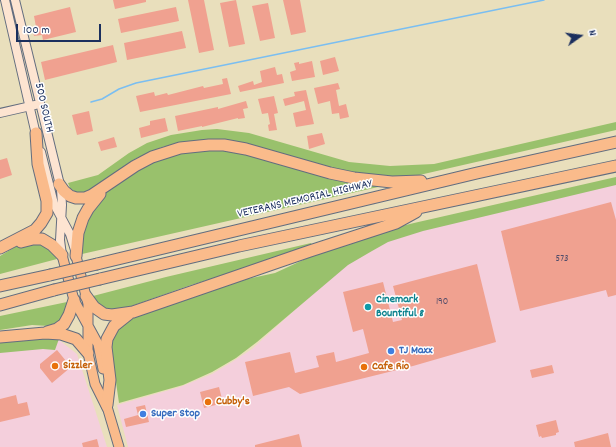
<!DOCTYPE html>
<html>
<head>
<meta charset="utf-8">
<style>
  body { margin:0 }
  #map { position:relative; width:616px; height:447px; overflow:hidden; background:#e9dfbc; font-family:Dekko,sans-serif }
  canvas { display:block }
  .north { position:absolute; left:560px; top:16px; width:40px; height:40px; -webkit-text-stroke:3px #fff; paint-order:stroke; rotate:76deg; font-size:11px; font-weight:700; line-height:16px; text-align:center; color:#1b2f5e }
  .north::after { content:''; display:block; margin:auto; width:14px; height:18px; background:#1b2f5e; clip-path:polygon(50% 0,100% 100%,50% 72%,0 100%) }
  .scale { position:absolute; left:16px; top:24px; width:85px; height:18px; box-sizing:border-box; border:2px solid #1b2f5e; border-top:0; padding-left:5px; font-size:12px; line-height:14px; white-space:nowrap; color:#1b2f5e; -webkit-text-stroke:3px #fff; paint-order:stroke }
</style>
</head>
<body>
<div id="map">
<canvas width="616" height="447"></canvas>
<div class="north">N</div>
<div class="scale">100 m</div>
</div>
<script>
const ctx = document.querySelector('canvas').getContext('2d');
ctx.lineJoin = 'round';
function paint(path, color) { ctx.fillStyle = color; ctx.fill(path, 'evenodd'); }
const toPath = rows => new Path2D(rows.map(r => 'M' + r).join(''));
function stroke(path, color, width, dash) { ctx.strokeStyle = color; ctx.lineWidth = width; ctx.lineCap = dash ? 'butt' : 'round'; ctx.setLineDash(dash || []); ctx.stroke(path); }
function drawText(font, color, halo, rows, align = 'center') {
  ctx.font = font + ' Dekko,sans-serif'; ctx.lineWidth = 3; ctx.setLineDash([]); ctx.textBaseline = 'middle'; ctx.strokeStyle = halo; ctx.fillStyle = color; for (const [text, x, y, turn = 0] of rows) {
    ctx.save(); ctx.translate(x, y); ctx.rotate((+turn || 0) * Math.PI / 180); ctx.textAlign = isNaN(turn) ? turn : align; if (halo) ctx.strokeText(text, 0, 0); ctx.fillText(text, 0, 0); ctx.restore();
  }
}
paint(toPath([
  [616,180,616,447,128,447,117,405,180,387,212,374,232,362,252,349,342,267,403,233],
  [59,340,77,354,107,447,0,447,0,348]
]), '#f4cfdc');
paint(toPath([
  [616,122,616,130,415,176,383,176,353,173,181,143,162,147,135,159,87,193,77,193,70,188,68,183,98,175,129,153,147,143,171,135,202,130,217,129,249,133,349,162,390,166,434,164],
  [220,147,387,185,82,254,80,244,82,226,100,197,132,173,173,153],
  [616,177,616,185,423,231,388,242,372,251,348,265,257,342,236,358,212,372,183,385,119,403,111,348,114,329,129,318,238,281,275,273,327,249,374,233,414,223],
  [38,241,55,254,57,259,0,274,0,256,20,244],
  [311,243,312,245,240,270,191,285,120,310,115,311,101,308,93,296,166,277],
  [67,302,62,319,57,324,49,326,32,325,0,330,0,316],
  [60,336,55,350,43,349,0,353,0,343]
]), '#99c16c');
stroke(toPath([
  [91,102,102,99,119,89,136,83,544,0]
]), '#7abef1', 1.5);
paint(toPath([
  [113,0,146,0,146,2,115,9],
  [188,0,204,0,214,50,199,53],
  [236,0,245,44,229,47,220,3],
  [283,0,300,0,306,32,291,35],
  [268,3,275,38,260,41,252,6],
  [70,7,76,32,43,40,42,35,34,36,32,28,36,27,34,16],
  [176,7,179,21,121,33,118,19],
  [182,31,186,48,127,60,124,43],
  [113,45,117,62,45,80,41,62],
  [335,57,339,71,323,75,320,61],
  [312,61,315,77,292,81,290,72,296,70,294,63,299,62,299,64],
  [275,67,277,75,282,74,284,83,240,92,238,86,253,81,254,85,262,82,260,71],
  [227,78,231,94,140,112,136,96,154,92,155,96,167,93,168,95,203,86,204,88,223,84,222,79],
  [338,83,340,89,336,90,339,106,346,104,349,117,340,119,339,113,332,114,330,101,318,104,314,88],
  [306,90,314,124,296,127,293,113,306,110,304,101,285,106,283,99,295,96,294,92],
  [274,96,278,113,274,114,277,130,269,131,268,125,270,124,268,113,262,114,258,99],
  [246,101,248,108,243,109,245,118,238,119,238,118,202,127,202,126,178,131,175,116,218,107,218,109],
  [89,111,93,131,77,135,72,115],
  [165,118,168,131,141,138,139,128,150,125,150,121],
  [322,133,325,144,309,149,307,136],
  [114,137,117,147,101,151,98,142],
  [7,158,12,175,0,179,0,160],
  [611,202,616,220,616,295,608,297,606,290,520,311,501,231],
  [477,264,496,342,413,366,300,394,289,387,253,396,245,362,290,352,295,373,319,367,316,356,334,352,336,362,369,353,363,329,353,332,343,292,383,282,393,322,402,320,393,286],
  [57,350,71,367,52,383,40,368,40,364],
  [552,365,554,373,532,378,530,370],
  [219,387,223,403,204,408,200,392],
  [16,395,18,404,27,402,30,415,0,422,0,399],
  [145,405,149,422,126,427,124,419,138,415,136,407],
  [556,420,559,432,556,433,556,435,542,438,541,436,539,437,536,425],
  [608,433,611,447,575,447,574,442],
  [299,434,302,447,255,447,255,445],
  [97,439,99,447,83,447,82,443]
]), '#f0a190');
const secondary = toPath([
  [5,0,37,139],
  [15,0,61,189,62,205,60,240,62,255],
  [0,113,35,105],
  [41,152,54,204,70,234,75,250]
]);
const primary = toPath([
  [62,255,74,300,98,344,103,369],
  [76,256,88,304,88,353,95,384,108,410,119,447]
]);
const highway = toPath([
  [59,184,64,191,70,196,76,198,85,198,92,195,135,166,152,157,180,148,209,145,224,145,246,149,330,173,354,178,392,182,421,181],
  [21,242,33,239,42,239,52,245,62,255],
  [0,248,35,230,41,223,47,213,47,201,38,164,36,133],
  [76,256,78,233,83,218,88,209,100,194],
  [97,264,477,173,616,142],
  [100,279,239,246,616,166],
  [0,286,50,275],
  [86,296,94,307,104,314,112,315,133,312,310,251,396,223,416,212],
  [0,305,54,290],
  [47,332,57,329,64,324,69,315,74,300],
  [0,337,45,333,61,334,76,339,88,353],
  [107,405,110,380,106,347,107,339,114,326,129,314]
]);
stroke(secondary, '#636d7f', 10);
stroke(primary, '#636d7f', 11);
stroke(highway, '#636d7f', 13);
stroke(secondary, '#fde4d1', 8);
stroke(primary, '#fabb8b', 9);
stroke(highway, '#fabb8b', 11);
const highwayBridge = toPath([
  [50,275,97,264],
  [54,290,100,279]
]);
stroke(highwayBridge, '#636d7f', 13, []);
stroke(highwayBridge, '#fabb8b', 11);
for (const [x, y, r, color] of [
  [368,307,4,"#0f9aa8"],
  [391,351,4,"#3f7fe0"],
  [55,366,4,"#e8710a"],
  [364,367,4,"#e8710a"],
  [208,402,4,"#e8710a"],
  [143,414,4,"#3f7fe0"]
]) { const dot = new Path2D(); dot.arc(x, y, r, 0, 2 * Math.PI); ctx.fillStyle = color; ctx.fill(dot); stroke(dot, '#fff', 1.5); }
drawText('10px', '#504c6a', null, [
  ["573",562,260],
  ["190",442,303]
]);
drawText('12px', '#1b2f5e', '#fff', [
  ["500 SOUTH",43,108,77],
  ["VETERANS MEMORIAL HIGHWAY",305,200,-13]
]);
drawText('bold 12px', '#0d838f', '#fff', [
  ["Cinemark",376,300],
  ["Bountiful 8",376,314]
], 'left');
drawText('bold 12px', '#366cbe', '#fff', [
  ["TJ Maxx",399,351],
  ["Super Stop",151,414]
], 'left');
drawText('bold 12px', '#c56008', '#fff', [
  ["Sizzler",63,366],
  ["Cafe Rio",372,367],
  ["Cubby's",216,402]
], 'left');
</script>
</body>
</html>
